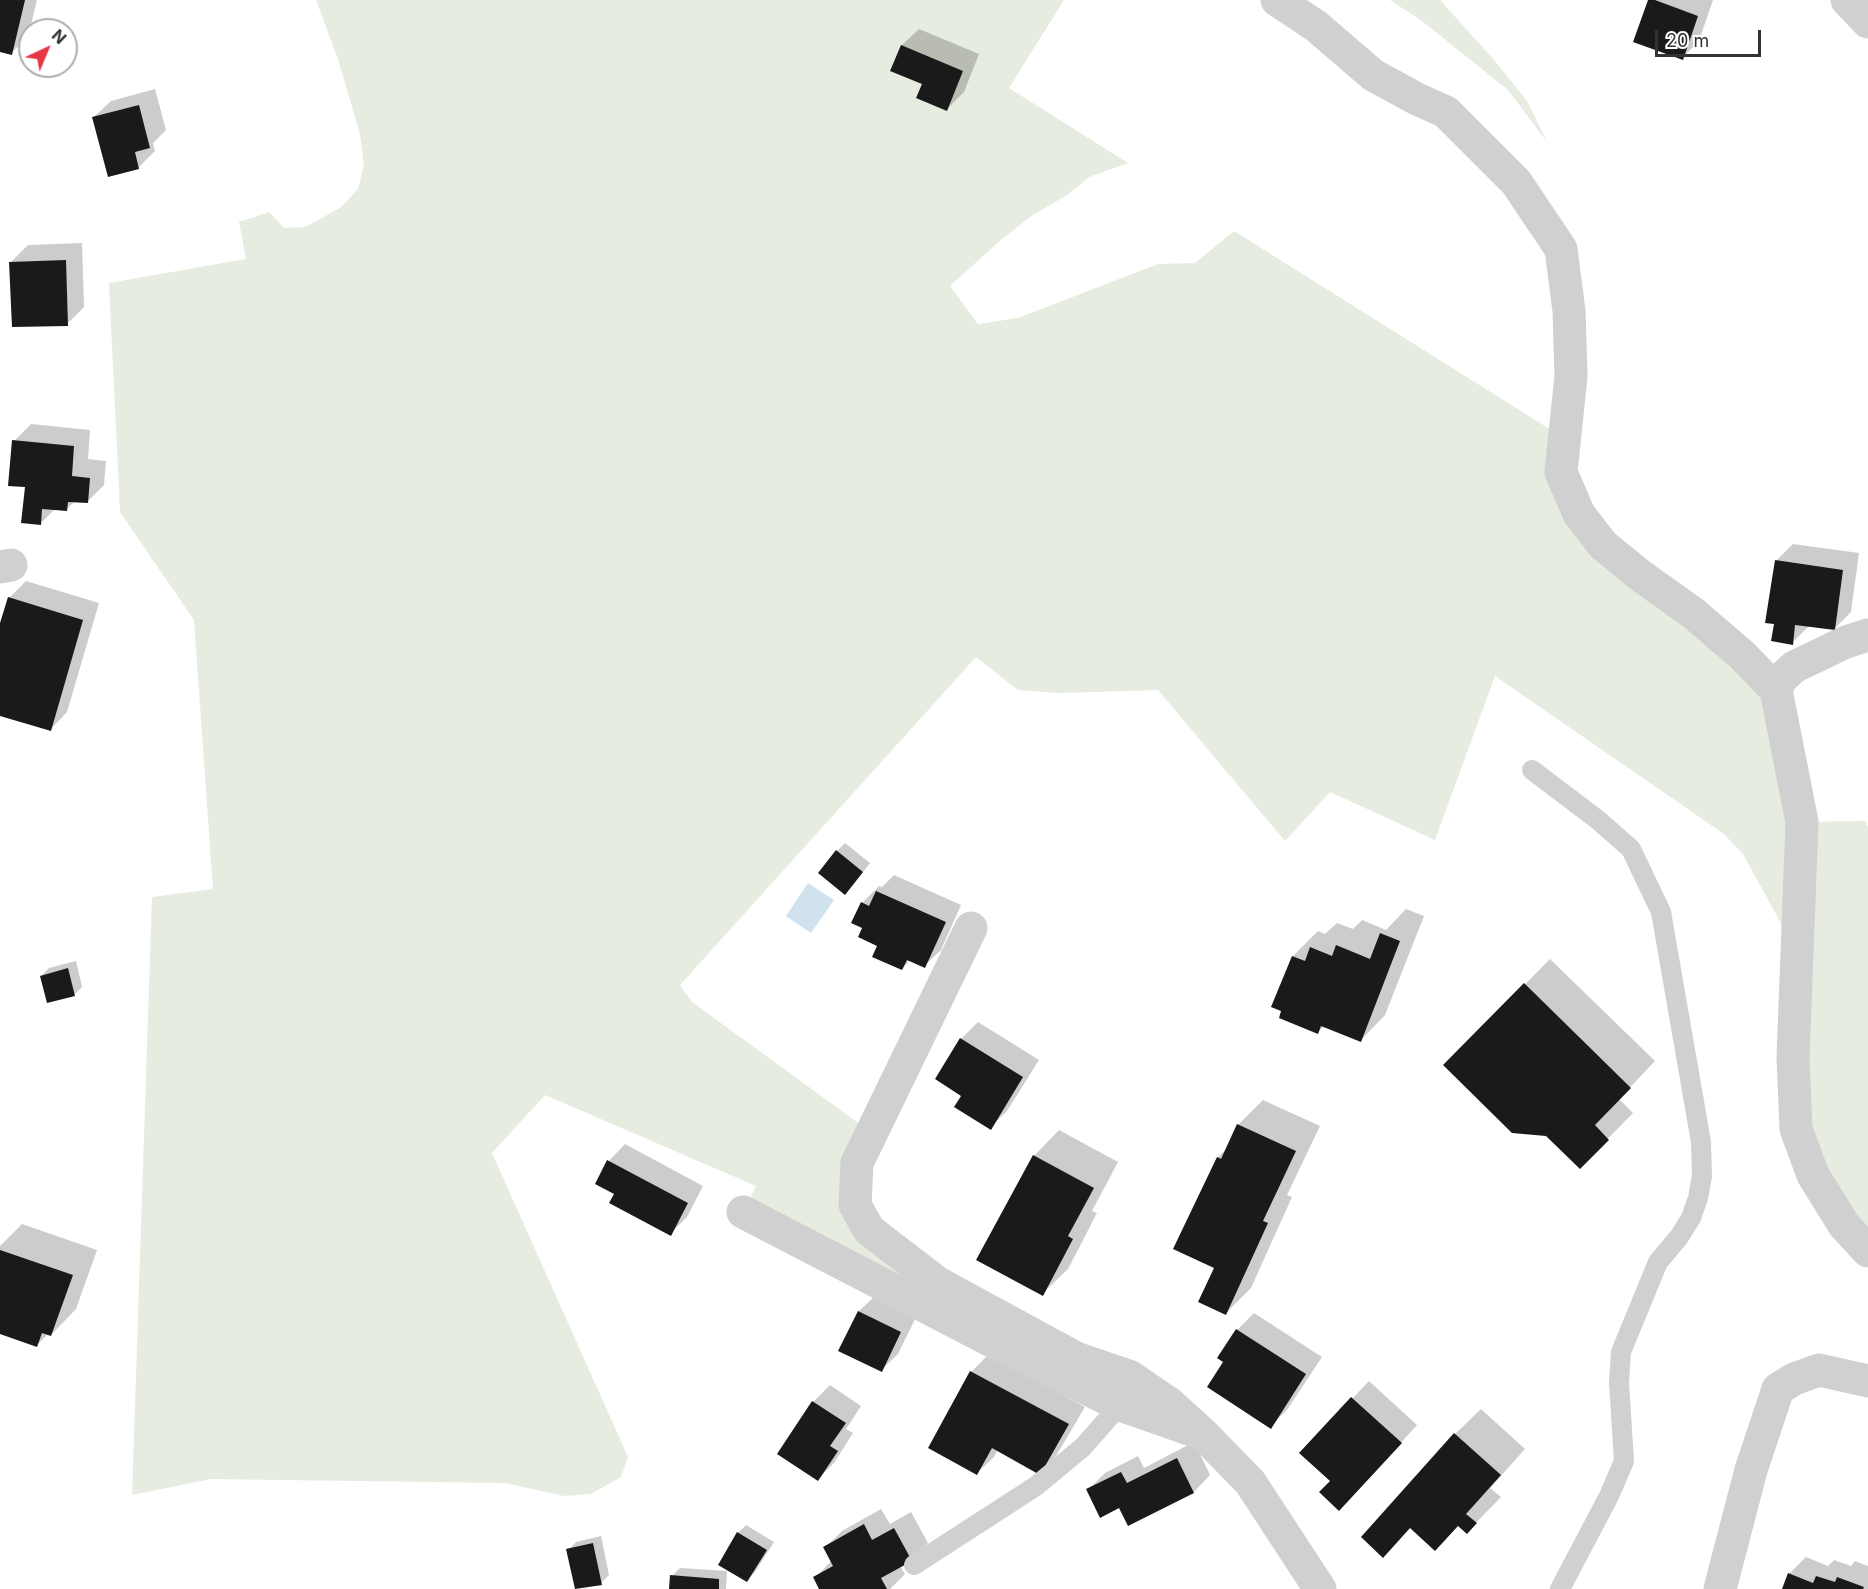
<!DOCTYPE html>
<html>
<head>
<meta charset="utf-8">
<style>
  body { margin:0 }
  #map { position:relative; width:1868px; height:1589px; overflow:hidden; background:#fff; font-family:Inter,sans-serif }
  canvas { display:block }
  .north { position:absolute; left:18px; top:18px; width:60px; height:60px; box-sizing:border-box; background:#fff; border:2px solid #adadad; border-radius:50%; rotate:44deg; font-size:16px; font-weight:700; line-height:24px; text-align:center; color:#333 }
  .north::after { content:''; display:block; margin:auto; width:21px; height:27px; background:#e63946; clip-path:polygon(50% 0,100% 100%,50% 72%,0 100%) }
  .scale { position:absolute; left:1655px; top:30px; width:106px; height:27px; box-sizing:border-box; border:3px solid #333; border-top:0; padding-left:8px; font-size:18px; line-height:21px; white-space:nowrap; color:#333; -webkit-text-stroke:4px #fff; paint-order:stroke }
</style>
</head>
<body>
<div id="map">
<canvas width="1868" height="1589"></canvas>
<div class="north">N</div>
<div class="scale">20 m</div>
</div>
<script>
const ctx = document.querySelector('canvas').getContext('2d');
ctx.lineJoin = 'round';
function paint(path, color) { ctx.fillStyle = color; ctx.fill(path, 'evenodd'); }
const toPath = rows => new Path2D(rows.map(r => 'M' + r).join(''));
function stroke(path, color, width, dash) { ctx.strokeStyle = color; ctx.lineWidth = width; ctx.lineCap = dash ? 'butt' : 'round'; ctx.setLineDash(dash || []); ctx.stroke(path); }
paint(toPath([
  [316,0,1064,0,1009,88,1128,163,1089,177,1067,195,1033,215,1003,238,950,286,978,324,1018,318,1158,264,1195,263,1234,231,1548,428,1566,427,1579,514,1776,690,1802,822,1865,821,1868,827,1868,1251,1813,1175,1796,951,1743,854,1724,834,1495,676,1435,840,1330,792,1285,841,1158,690,1060,693,1018,690,976,657,680,985,692,1002,872,1133,855,1205,938,1283,919,1303,743,1212,756,1186,545,1095,492,1153,628,1457,621,1477,591,1494,564,1496,505,1483,211,1479,132,1495,152,897,213,889,194,620,120,512,109,283,246,259,239,222,269,212,284,228,305,227,340,208,358,189,364,165,360,134,338,59],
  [1390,0,1440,0,1495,61,1527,101,1547,142,1508,90,1422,21]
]), '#e6ecdf');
paint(toPath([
  [808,883,834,900,811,933,786,916]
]), '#cfe2ee');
paint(toPath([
  [0,0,37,0,28,37,11,53,0,51],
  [1649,0,1713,0,1699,41,1682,58],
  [919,29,979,54,964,92,947,109,924,83,892,70,902,45],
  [155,89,166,130,153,143,155,151,138,168,94,117,111,101],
  [82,243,84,307,67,324,11,262,28,245],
  [31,424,90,430,88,459,106,461,104,485,87,502,75,501,67,509,56,508,40,524,26,486,14,441],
  [1793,544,1859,553,1851,612,1834,629,1810,625,1792,643,1776,623,1776,561],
  [26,581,99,603,67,712,51,729,0,714,0,629,9,598],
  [845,843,870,863,853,885,837,851],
  [894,875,961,905,941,950,924,966,910,960,902,969,864,927,853,923,862,903,879,886,882,887],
  [1406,909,1424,916,1385,1015,1360,1041,1324,1026,1318,1032,1293,956,1318,931,1325,934,1337,923,1353,929,1362,920,1386,930],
  [1550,959,1655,1061,1619,1099,1633,1113,1580,1167,1547,1134,1445,1065],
  [76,961,82,987,74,995,41,976,49,968],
  [978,1022,1039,1060,1007,1111,990,1128,963,1095,961,1039],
  [1263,1100,1320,1126,1287,1195,1292,1197,1251,1288,1226,1313,1216,1267,1218,1157,1227,1148,1238,1125],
  [1059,1130,1118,1162,1092,1211,1097,1213,1068,1269,1042,1294,1034,1156],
  [625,1144,703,1186,687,1217,670,1234,616,1193,609,1161],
  [22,1224,97,1250,76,1309,51,1335,48,1334,37,1345,0,1332,0,1246],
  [876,1295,917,1315,898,1354,881,1370,840,1350,859,1311],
  [1254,1313,1322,1357,1287,1410,1270,1427,1225,1361,1219,1358,1237,1330],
  [988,1355,1085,1407,1056,1456,1039,1473,998,1449,994,1457,977,1473,971,1372],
  [1369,1381,1417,1425,1356,1492,1332,1481,1301,1453],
  [830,1385,861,1406,846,1429,853,1433,834,1463,818,1479,813,1402],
  [1481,1409,1525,1449,1490,1488,1501,1497,1467,1532,1459,1525,1411,1527,1383,1556,1455,1434],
  [1194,1442,1210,1475,1194,1492,1128,1524,1119,1506,1088,1490,1105,1473,1138,1456,1144,1468],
  [881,1509,890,1524,911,1512,928,1543,911,1559,900,1566,905,1574,890,1589,821,1589,815,1578,832,1560,825,1548,842,1531],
  [746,1525,774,1542,755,1572,747,1580,738,1533],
  [601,1536,609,1575,601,1583,568,1550,576,1542],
  [1806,1557,1828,1566,1834,1560,1851,1566,1855,1561,1868,1566,1868,1589,1783,1589,1789,1574],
  [680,1568,727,1571,726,1589,671,1589,672,1576]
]), '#0003');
paint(toPath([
  [0,0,25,0,12,55,0,52],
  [1648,0,1655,0,1698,16,1683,60,1633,42],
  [901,45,963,71,947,111,916,98,922,84,890,71],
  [139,105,150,148,135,152,139,169,108,177,92,117],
  [66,260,68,326,12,327,9,262],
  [12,440,74,446,72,476,90,478,88,503,68,502,67,511,42,509,41,525,21,523,25,487,8,486],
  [1775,560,1843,570,1835,630,1795,625,1793,645,1771,641,1774,624,1765,623],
  [8,597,83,620,51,731,0,716,0,623],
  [836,850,863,872,845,895,818,873],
  [876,891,946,922,925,968,907,960,902,970,872,957,877,946,858,937,862,928,851,923,861,902,869,906],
  [1380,933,1400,941,1361,1042,1321,1026,1318,1034,1279,1018,1281,1011,1271,1007,1292,956,1305,961,1310,947,1332,956,1336,945,1370,959],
  [68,968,75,996,47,1003,40,976],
  [1524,983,1631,1088,1595,1125,1609,1140,1580,1169,1546,1136,1512,1133,1443,1065],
  [960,1038,1023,1077,991,1130,954,1107,961,1096,935,1079],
  [1237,1124,1296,1151,1263,1221,1268,1223,1226,1315,1198,1302,1214,1268,1173,1249,1217,1157,1221,1159],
  [1033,1155,1094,1188,1068,1236,1073,1239,1043,1296,976,1260],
  [607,1160,688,1203,671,1236,609,1203,614,1194,595,1184],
  [0,1250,73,1275,51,1336,42,1333,37,1347,0,1334],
  [858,1311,901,1332,882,1372,838,1351],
  [1236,1329,1306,1374,1271,1429,1207,1387,1223,1362,1217,1358],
  [970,1371,1069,1424,1040,1475,992,1448,977,1475,928,1448],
  [1351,1397,1402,1443,1339,1511,1319,1492,1330,1481,1299,1453],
  [812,1401,846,1423,830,1446,838,1451,818,1481,777,1454],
  [1454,1433,1501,1475,1466,1514,1477,1523,1467,1534,1458,1526,1435,1551,1410,1528,1383,1558,1361,1537],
  [1177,1458,1194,1493,1128,1526,1119,1508,1100,1518,1086,1489,1121,1472,1127,1483],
  [864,1524,872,1540,894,1528,912,1561,881,1578,887,1589,819,1589,813,1577,833,1566,823,1547],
  [737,1532,767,1550,747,1582,718,1565],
  [593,1543,602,1585,575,1589,566,1549],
  [1788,1573,1813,1583,1816,1576,1835,1582,1837,1577,1864,1587,1863,1589,1782,1589],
  [670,1575,719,1579,719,1589,669,1589]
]), '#1a1a1a');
stroke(toPath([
  [1532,770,1598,820,1631,849,1661,912,1701,1142,1702,1176,1698,1198,1691,1218,1679,1237,1658,1262,1621,1352,1619,1383,1624,1461,1609,1496,1560,1589],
  [914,1565,1036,1486,1083,1447,1120,1405]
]), '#d0d0d0', 20);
stroke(toPath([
  [1277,0,1316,26,1373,75,1417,99,1446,112,1516,182,1561,249,1569,311,1571,376,1561,472,1579,514,1603,545,1641,576,1693,613,1742,655,1776,690,1802,822,1793,1057,1796,1129,1813,1175,1844,1225,1868,1251],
  [1847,0,1868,22],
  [0,567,11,565],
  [1776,690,1781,679,1794,667,1846,642,1868,635],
  [971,928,857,1163,855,1205,869,1230,938,1283,1076,1358,1129,1376,1170,1404,1203,1434],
  [743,1212,1048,1370,1120,1405,1203,1434,1250,1482,1320,1589],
  [1720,1589,1751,1470,1778,1389,1794,1379,1819,1370,1868,1381]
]), '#d0d0d0', 33);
</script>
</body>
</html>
